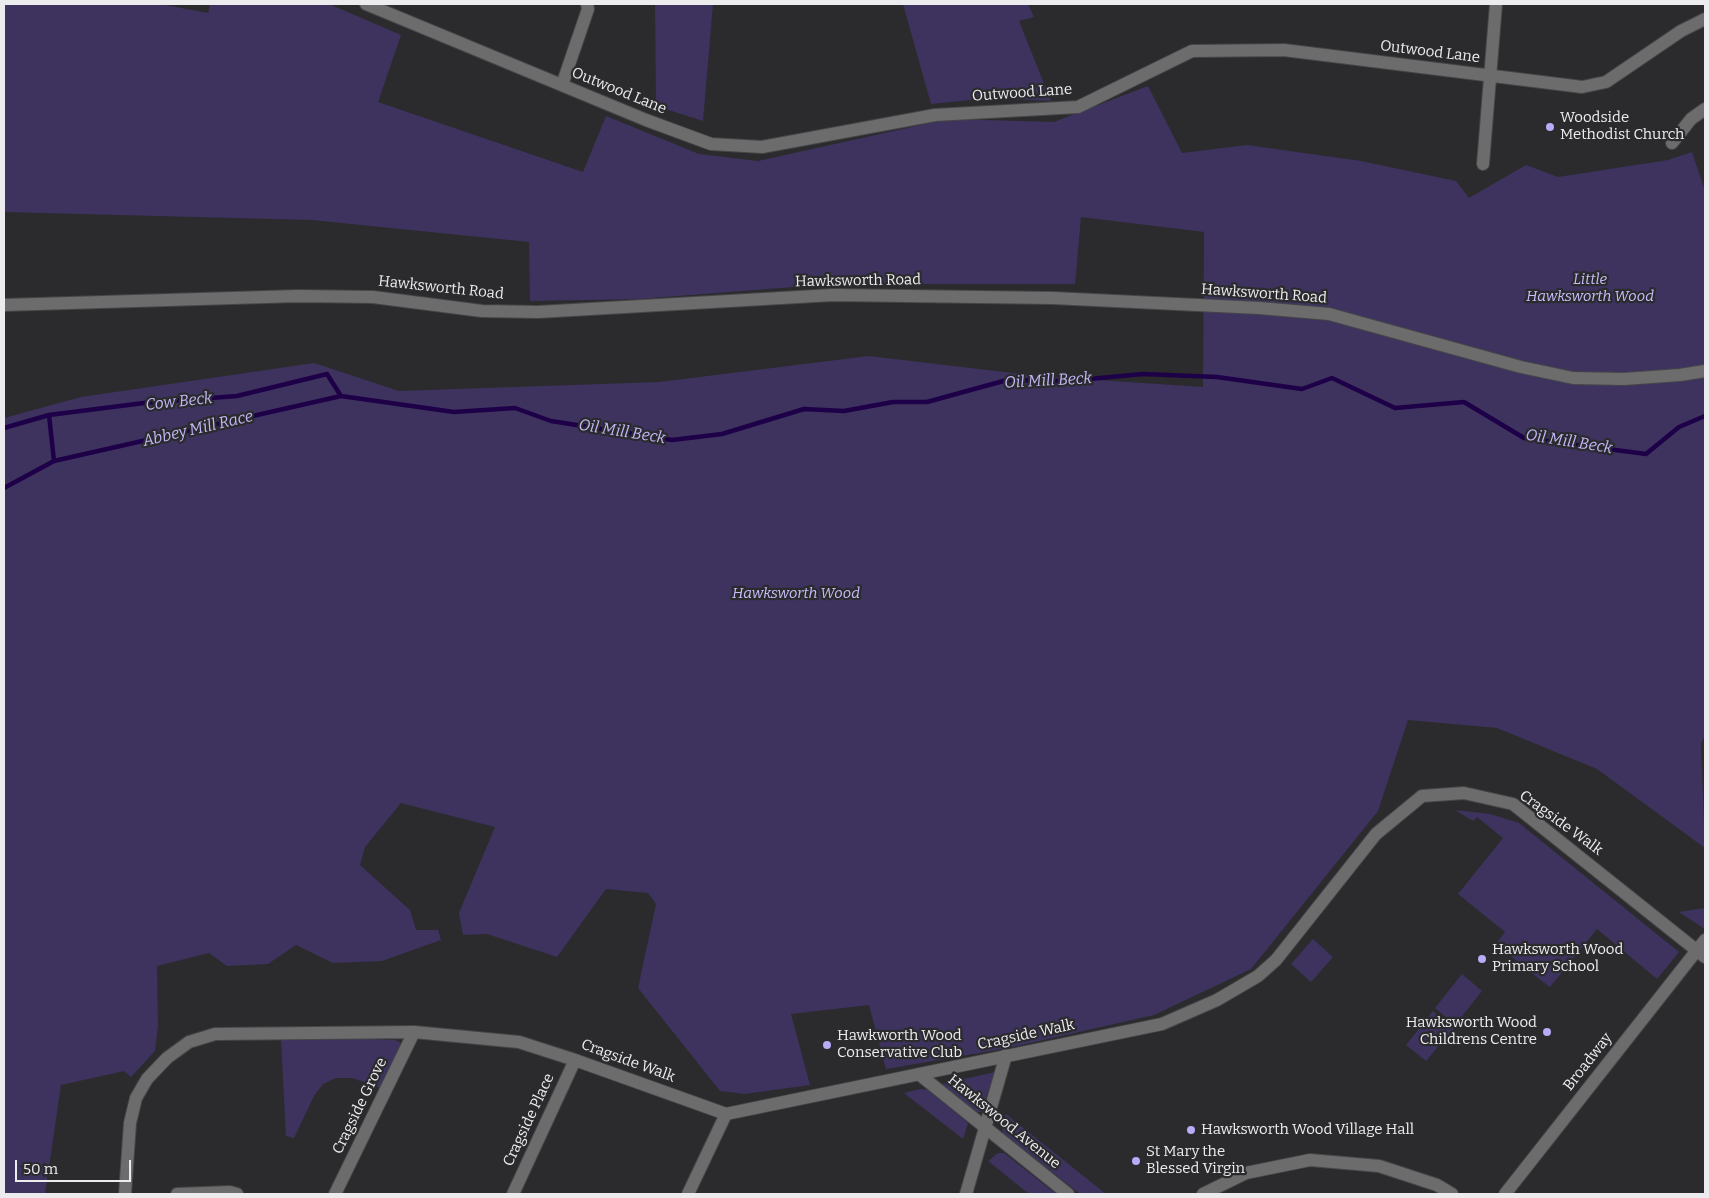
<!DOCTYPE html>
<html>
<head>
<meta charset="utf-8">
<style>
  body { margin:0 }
  #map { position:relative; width:1709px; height:1198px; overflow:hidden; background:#2b2b2e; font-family:Bitter,serif }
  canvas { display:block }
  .frame { position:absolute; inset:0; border:5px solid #ecebed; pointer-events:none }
  .scale { position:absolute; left:15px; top:1160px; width:116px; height:22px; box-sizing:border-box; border:2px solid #ecebed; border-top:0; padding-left:6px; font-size:15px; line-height:18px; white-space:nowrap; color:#ecebed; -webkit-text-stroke:4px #2b2b2e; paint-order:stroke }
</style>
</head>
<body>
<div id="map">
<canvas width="1709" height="1198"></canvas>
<div class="frame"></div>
<div class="scale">50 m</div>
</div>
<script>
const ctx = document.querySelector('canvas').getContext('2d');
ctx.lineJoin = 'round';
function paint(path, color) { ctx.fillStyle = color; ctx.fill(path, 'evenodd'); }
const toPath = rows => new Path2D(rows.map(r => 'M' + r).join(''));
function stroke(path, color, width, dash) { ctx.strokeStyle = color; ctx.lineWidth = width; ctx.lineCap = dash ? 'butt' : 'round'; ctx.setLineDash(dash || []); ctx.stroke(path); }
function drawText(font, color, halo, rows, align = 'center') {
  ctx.font = font + ' Bitter,serif'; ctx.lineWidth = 4.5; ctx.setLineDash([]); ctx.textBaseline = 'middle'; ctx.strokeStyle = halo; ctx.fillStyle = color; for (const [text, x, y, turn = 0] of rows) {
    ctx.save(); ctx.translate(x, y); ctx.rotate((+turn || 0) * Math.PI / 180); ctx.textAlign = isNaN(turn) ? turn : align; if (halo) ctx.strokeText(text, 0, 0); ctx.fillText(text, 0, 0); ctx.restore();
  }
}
paint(toPath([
  [4,4,160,4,208,13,210,4,329,4,401,35,378,102,583,172,606,116,699,154,758,161,948,119,1054,122,1148,86,1182,153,1247,145,1361,161,1456,181,1469,198,1526,165,1558,177,1668,160,1692,152,1705,191,1705,735,1701,744,1705,848,1597,769,1497,728,1408,720,1378,811,1251,969,1154,1015,1008,1048,886,1069,869,1005,791,1014,810,1085,745,1094,720,1091,638,988,656,904,648,893,606,889,557,957,487,934,463,935,459,913,495,827,401,803,365,847,360,865,410,910,416,930,438,930,441,940,382,961,333,963,296,945,268,964,227,966,209,953,157,966,158,1026,155,1051,131,1077,124,1071,61,1085,45,1194,4,1194,4,418,81,397,314,363,399,391,659,382,869,356,1038,376,1203,387,1204,232,1081,217,1075,284,832,284,639,299,530,301,529,242,312,220,4,212],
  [655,4,713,4,703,121,656,106],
  [903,4,1028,4,1034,17,1019,21,1051,101,990,98,931,104],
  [1455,810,1490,814,1519,823,1679,952,1657,979,1597,929,1550,987,1543,982,1496,944,1505,932,1458,894,1503,838,1477,817,1473,821],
  [1705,908,1705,927,1703,928,1679,912],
  [1313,939,1333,957,1311,982,1291,964],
  [1462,974,1482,991,1455,1025,1435,1008],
  [1433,1011,1454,1028,1426,1061,1406,1045],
  [339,1038,395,1040,400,1042,402,1047,381,1088,352,1078,336,1078,323,1084,314,1096,294,1138,286,1136,281,1040],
  [995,1072,981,1112,977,1112,942,1084],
  [920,1089,928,1090,968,1123,963,1139,904,1093],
  [1006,1114,1106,1194,1080,1194,1003,1133,1002,1126],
  [998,1153,1004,1153,1056,1194,1029,1194,988,1161]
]), '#3d335e');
stroke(toPath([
  [49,415,54,461],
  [4,428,49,415,144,403,237,396,327,374,341,396],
  [4,488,54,461,341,396,454,412,515,408,551,421,672,440,722,434,804,409,844,411,893,402,927,402,1007,380,1068,381,1143,374,1217,377,1302,389,1332,378,1395,408,1464,402,1524,438,1646,454,1679,427,1705,416]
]), '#1e0048', 4.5);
const minor = toPath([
  [366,4,646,120,711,144,762,147,935,115,1078,107,1192,51,1284,50,1582,87,1606,82,1681,31,1705,19],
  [562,85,588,9,587,4],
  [1672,143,1691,119,1705,109],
  [1483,164,1496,4],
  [4,305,298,296,373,297,482,311,538,312,833,295,1053,298,1259,308,1329,314,1521,367,1573,378,1624,379,1680,375,1705,371],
  [920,1075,1068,1194],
  [125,1194,130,1123,136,1098,147,1079,167,1058,189,1042,215,1034,414,1032,519,1042,575,1060,726,1114,1162,1024,1217,1000,1258,976,1276,960,1376,834,1422,796,1464,793,1513,804,1705,957],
  [177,1194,230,1192,237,1194],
  [335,1194,414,1032],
  [513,1194,575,1060],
  [688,1194,726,1114],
  [966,1194,1006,1055],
  [1203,1194,1246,1173,1310,1160,1379,1166,1437,1185,1452,1194],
  [1505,1194,1705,940]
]);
stroke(minor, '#464649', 14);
stroke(minor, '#6c6c6d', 12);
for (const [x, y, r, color] of [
  [1550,127,5,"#b9abf7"],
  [1482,959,5,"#b9abf7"],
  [1547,1032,5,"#b9abf7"],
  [827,1045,5,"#b9abf7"],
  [1191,1130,5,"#b9abf7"],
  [1136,1161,5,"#b9abf7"]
]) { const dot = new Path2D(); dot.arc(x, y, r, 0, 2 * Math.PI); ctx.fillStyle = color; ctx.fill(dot); stroke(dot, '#2b2b2e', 2); }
drawText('15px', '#ecebed', '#2b2b2e', [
  ["Outwood Lane",1430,52,7],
  ["Outwood Lane",619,91,22],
  ["Outwood Lane",1022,93,-4],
  ["Hawksworth Road",858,281,-1],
  ["Hawksworth Road",441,288,6],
  ["Hawksworth Road",1264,294,4],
  ["Cragside Walk",1561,823,36],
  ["Cragside Walk",1026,1035,-12],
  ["Cragside Walk",628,1061,20],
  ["Broadway",1588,1062,-52],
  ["Cragside Grove",360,1106,-64],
  ["Cragside Place",529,1120,-65],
  ["Hawkswood Avenue",1004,1122,39]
]);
drawText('15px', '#ecebed', '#2b2b2e', [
  ["Woodside",1560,118],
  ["Methodist Church",1560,135],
  ["Hawksworth Wood",1492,950],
  ["Primary School",1492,967],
  ["Hawksworth Wood",1537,1023,"right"],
  ["Childrens Centre",1537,1040,"right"],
  ["Hawkworth Wood",837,1036],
  ["Conservative Club",837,1053],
  ["Hawksworth Wood Village Hall",1201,1130],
  ["St Mary the",1146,1152],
  ["Blessed Virgin",1146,1169]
], 'left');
drawText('italic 15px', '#c7bcfc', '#2b2b2e', [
  ["Little",1590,280],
  ["Hawksworth Wood",1590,297],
  ["Hawksworth Wood",796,594]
]);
drawText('italic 16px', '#c2b7f7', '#2b2b2e', [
  ["Oil Mill Beck",1048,381,-3],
  ["Cow Beck",179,402,-6],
  ["Abbey Mill Race",198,429,-13],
  ["Oil Mill Beck",622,432,9],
  ["Oil Mill Beck",1569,442,9]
]);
</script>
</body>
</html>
